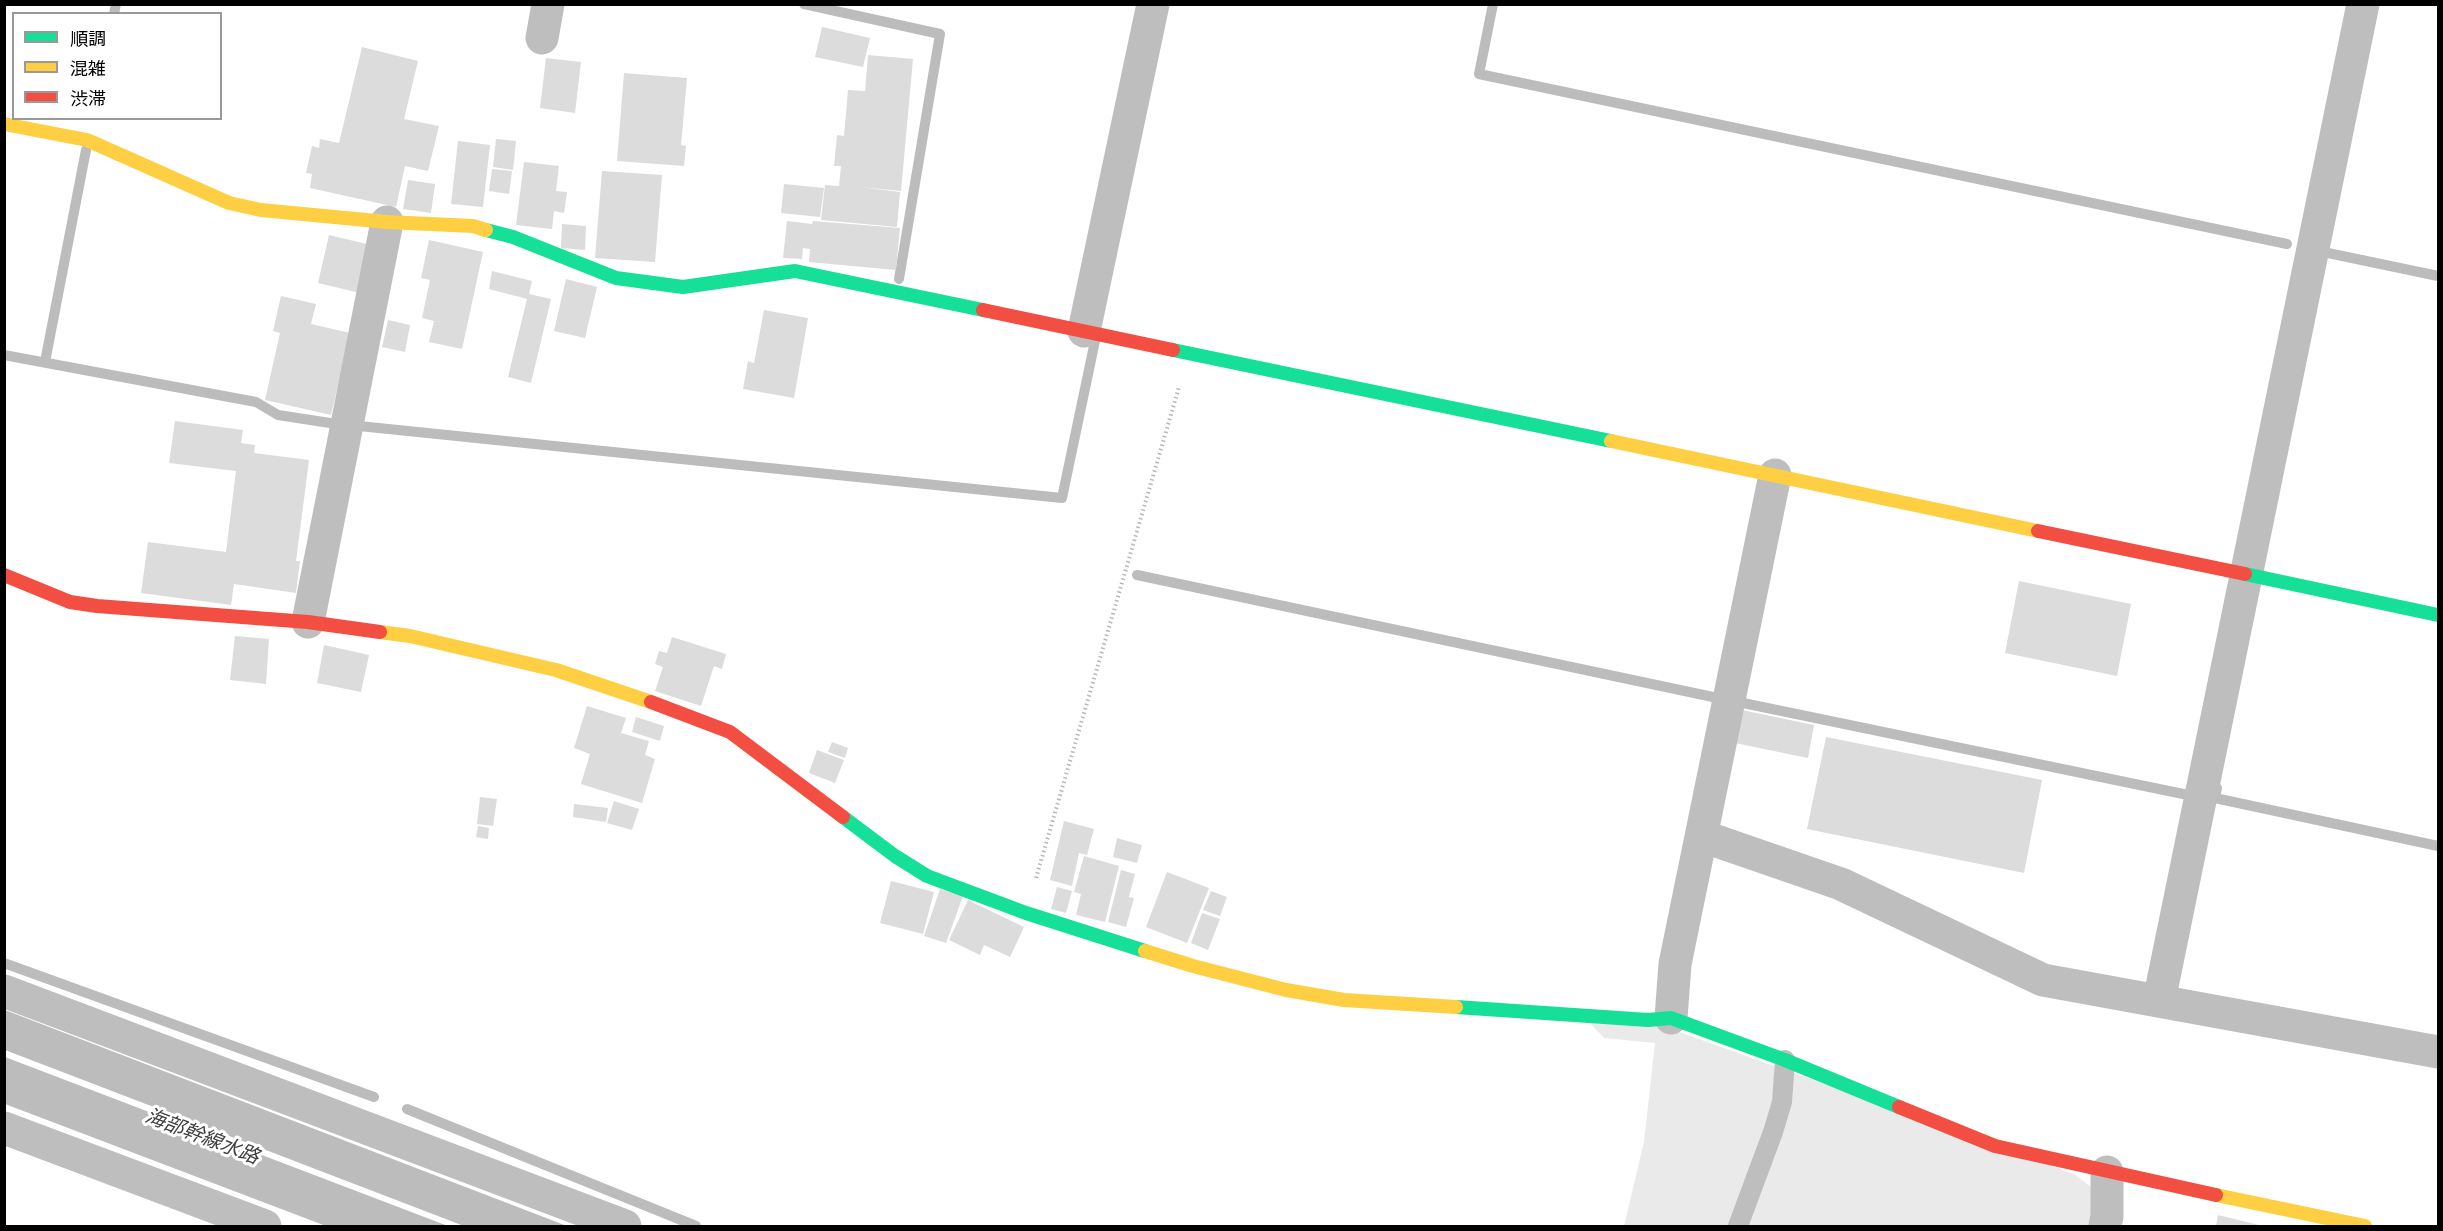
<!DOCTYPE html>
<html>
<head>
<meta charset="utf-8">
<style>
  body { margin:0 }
  #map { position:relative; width:2443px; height:1231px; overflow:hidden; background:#fff; font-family:"PT Sans Narrow","Noto Sans JP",sans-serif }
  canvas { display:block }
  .frame { position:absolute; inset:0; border:6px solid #000; pointer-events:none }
  .legend { position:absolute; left:12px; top:12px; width:210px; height:108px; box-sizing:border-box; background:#fff; border:2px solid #999; margin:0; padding:8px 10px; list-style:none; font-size:18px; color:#000 }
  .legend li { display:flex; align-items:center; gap:12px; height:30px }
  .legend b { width:30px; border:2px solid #999 }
</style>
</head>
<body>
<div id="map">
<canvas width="2443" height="1231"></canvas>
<div class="frame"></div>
<ul class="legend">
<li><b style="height:8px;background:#16e098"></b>順調</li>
<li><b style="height:8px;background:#ffcf43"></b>混雑</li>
<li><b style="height:8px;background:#f24e42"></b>渋滞</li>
</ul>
</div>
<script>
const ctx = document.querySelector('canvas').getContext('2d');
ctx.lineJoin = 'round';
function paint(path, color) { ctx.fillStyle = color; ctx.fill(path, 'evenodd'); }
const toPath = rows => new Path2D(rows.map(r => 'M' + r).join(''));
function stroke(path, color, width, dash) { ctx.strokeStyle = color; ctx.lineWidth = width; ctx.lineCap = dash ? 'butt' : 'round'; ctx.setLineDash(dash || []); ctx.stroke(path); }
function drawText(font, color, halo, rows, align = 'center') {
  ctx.font = font + ' "PT Sans Narrow","Noto Sans JP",sans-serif'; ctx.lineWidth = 6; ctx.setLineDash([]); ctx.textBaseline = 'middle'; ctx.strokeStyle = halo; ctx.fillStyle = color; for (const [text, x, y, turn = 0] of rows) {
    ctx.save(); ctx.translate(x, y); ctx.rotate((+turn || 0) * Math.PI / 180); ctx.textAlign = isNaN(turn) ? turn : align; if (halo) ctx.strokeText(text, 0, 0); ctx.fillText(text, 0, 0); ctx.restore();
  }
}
paint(toPath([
  [1590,1023,1663,1026,2074,1174,2090,1186,2097,1204,2095,1226,1624,1226,1644,1142,1655,1043,1604,1038]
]), '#eaeaea');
paint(toPath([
  [4,1010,5,1010,567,1226,464,1226,5,1050],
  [4,1057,5,1057,448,1226,326,1226,5,1104]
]), '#bcbcbc');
stroke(toPath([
  [804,4,940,34,899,279],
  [1493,4,1479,74,2287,244],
  [114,14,116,4],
  [2328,253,2438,276],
  [4,355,256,402,278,415,330,423],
  [45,362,86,150],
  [359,426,1062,498,1095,341],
  [1137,575,1713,697],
  [1743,703,2188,795],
  [2217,788,2215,798,2438,846],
  [4,963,374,1097],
  [407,1109,696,1226]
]), '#bcbcbc', 10);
paint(toPath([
  [822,27,870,38,863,67,815,57],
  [362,47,418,61,404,119,439,126,428,171,405,166,396,207,310,188,312,174,306,173,312,146,319,148,320,139,339,143],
  [868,55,913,59,901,191,859,187,900,192,897,227,821,220,825,185,839,186,841,166,834,166,837,135,844,136,848,90,865,91],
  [546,58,581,62,575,113,540,108],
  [624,73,687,78,681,145,686,146,684,166,617,161],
  [496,139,516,141,513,170,493,167],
  [458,141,490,145,483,207,451,204],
  [524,162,559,166,556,191,567,192,564,213,554,211,552,229,516,225],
  [492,169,512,171,509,194,489,191],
  [602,171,662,175,655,262,595,258],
  [408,180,435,184,431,213,403,209],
  [784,184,824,188,820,217,781,213],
  [787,221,812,224,813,221,900,228,896,270,809,262,810,249,803,248,802,259,783,258],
  [562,224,586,226,585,250,561,248],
  [329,235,371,245,360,293,318,283],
  [429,240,483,252,462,349,429,342,434,321,422,318,430,280,421,278],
  [492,271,532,281,529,294,551,299,531,383,508,377,527,299,489,289],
  [566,279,597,287,585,338,554,331],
  [281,296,316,304,311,324,350,333,331,415,265,400,280,333,273,331],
  [764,310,808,318,794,398,743,389,748,361,754,363],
  [388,320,410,325,405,352,382,347],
  [175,421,243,430,241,443,255,445,254,453,309,460,296,561,300,561,296,593,234,584,231,605,141,593,148,542,226,552,236,471,169,463],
  [2019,581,2131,604,2117,676,2005,653],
  [235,636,269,639,266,684,230,680],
  [672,637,726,654,722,669,714,666,701,706,655,691,663,667,655,664,659,651,667,653],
  [324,645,369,655,361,692,317,683],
  [587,706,626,718,621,733,649,741,645,755,655,759,642,803,581,784,590,754,574,748],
  [1742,710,1814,725,1808,758,1735,743],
  [636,717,664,726,660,741,632,732],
  [1826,737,2042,780,2024,873,1807,829],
  [832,742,848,748,845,758,828,752],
  [817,750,844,760,835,783,809,773],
  [480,797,497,799,493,826,477,824],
  [614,801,639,809,632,830,607,823],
  [574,804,608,808,606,822,573,817],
  [1064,821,1094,829,1087,855,1079,853,1072,886,1050,880],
  [478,826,489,828,488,839,476,837],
  [1117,838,1142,845,1137,863,1113,857],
  [1084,856,1119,866,1105,922,1076,915,1081,894,1074,892],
  [1121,870,1135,874,1129,897,1134,898,1126,927,1108,922],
  [1167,872,1209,888,1187,943,1146,927],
  [891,881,934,892,923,934,880,923],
  [1057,887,1072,891,1066,913,1051,909],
  [940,889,963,896,946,943,924,936],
  [1211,891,1227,897,1220,916,1203,910],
  [968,900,1024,927,1010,957,984,945,980,955,949,940],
  [1202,913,1220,919,1208,950,1191,943],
  [2218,1215,2263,1226,2216,1226]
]), '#dcdcdc');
stroke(toPath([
  [1036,878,1179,387]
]), '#b8b8b8', 4, [1.5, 3]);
stroke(toPath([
  [1738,1226,1773,1132,1782,1102,1785,1060]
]), '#bebebe', 20);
stroke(toPath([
  [542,38,548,4],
  [1084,331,1153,4],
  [308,622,387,222],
  [1702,836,1841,884,2043,980,2438,1052],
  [4,991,625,1226],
  [2159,1001,2363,4],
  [1671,1018,1675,964,1775,475],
  [4,1128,265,1226],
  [2105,1226,2107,1216,2107,1172]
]), '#bebebe', 33);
stroke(toPath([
  [486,230,513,237,616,278,683,287,795,271,983,310],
  [1173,350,1611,441],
  [2245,574,2438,615],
  [843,817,895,856,927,876,1026,913,1145,951],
  [1456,1007,1648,1020,1671,1018,1785,1060,1899,1107]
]), '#16e098', 14);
stroke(toPath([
  [4,124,87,140,229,203,261,210,387,222,473,226,486,230],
  [1611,441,2038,531],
  [380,632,410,636,556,670,651,702],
  [1145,951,1193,966,1286,990,1344,1000,1456,1007],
  [2216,1195,2365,1226]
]), '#ffcf43', 14);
stroke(toPath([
  [983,310,1173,350],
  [2038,531,2245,574],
  [4,575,70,602,97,606,308,622,380,632],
  [651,702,730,732,843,817],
  [1899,1107,1995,1146,2216,1195]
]), '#f24e42', 14);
drawText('italic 20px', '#404040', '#fff', [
  ["海部幹線水路",202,1137,21]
]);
</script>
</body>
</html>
